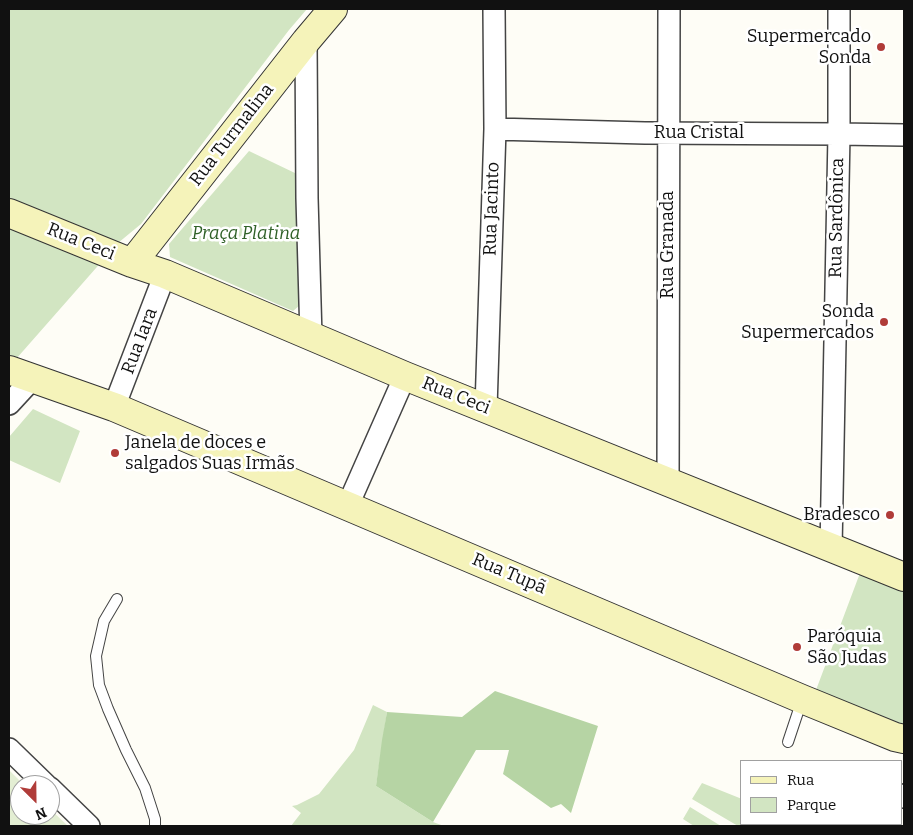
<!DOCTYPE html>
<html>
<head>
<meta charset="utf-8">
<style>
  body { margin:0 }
  #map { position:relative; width:913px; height:835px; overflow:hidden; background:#fefdf6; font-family:Bitter,serif }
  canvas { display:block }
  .frame { position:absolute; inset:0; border:10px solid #111; pointer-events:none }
  .legend { position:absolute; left:740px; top:760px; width:162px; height:65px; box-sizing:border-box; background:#fff; border:1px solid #a0a0a0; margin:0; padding:6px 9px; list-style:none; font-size:15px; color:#111 }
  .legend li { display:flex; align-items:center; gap:10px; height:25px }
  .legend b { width:25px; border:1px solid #a0a0a0 }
  .north { position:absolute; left:10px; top:775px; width:50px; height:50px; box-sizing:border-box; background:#fff; border:1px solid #a0a0a0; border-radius:50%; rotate:157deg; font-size:14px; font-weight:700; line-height:20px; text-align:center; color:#111 }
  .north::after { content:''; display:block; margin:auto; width:18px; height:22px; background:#b03c39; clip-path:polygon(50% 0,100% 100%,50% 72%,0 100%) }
</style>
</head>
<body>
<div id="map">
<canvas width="913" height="835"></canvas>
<div class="frame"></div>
<ul class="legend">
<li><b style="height:6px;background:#f5f3ba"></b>Rua</li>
<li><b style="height:14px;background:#d2e5c2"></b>Parque</li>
</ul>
<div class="north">N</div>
</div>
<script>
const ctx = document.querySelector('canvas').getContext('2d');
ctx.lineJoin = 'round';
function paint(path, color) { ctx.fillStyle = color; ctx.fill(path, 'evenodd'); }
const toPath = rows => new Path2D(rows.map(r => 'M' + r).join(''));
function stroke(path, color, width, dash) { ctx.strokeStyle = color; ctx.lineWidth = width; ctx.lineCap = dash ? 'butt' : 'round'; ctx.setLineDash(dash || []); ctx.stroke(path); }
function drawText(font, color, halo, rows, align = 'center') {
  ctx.font = font + ' Bitter,serif'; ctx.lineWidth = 5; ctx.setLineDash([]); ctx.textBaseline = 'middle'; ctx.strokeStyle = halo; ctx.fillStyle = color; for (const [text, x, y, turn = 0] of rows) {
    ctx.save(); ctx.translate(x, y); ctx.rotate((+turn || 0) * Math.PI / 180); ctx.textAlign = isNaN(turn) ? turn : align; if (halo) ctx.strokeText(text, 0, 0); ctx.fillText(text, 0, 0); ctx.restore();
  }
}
paint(toPath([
  [9,9,307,9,289,30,141,224,118,243,9,367],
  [249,151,297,174,299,306,293,311,170,257,169,244],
  [33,409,80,431,60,483,9,460,9,437],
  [860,573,904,588,904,730,813,698],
  [373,705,387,712,376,786,433,822,444,826,291,826,301,813,292,806,297,805,319,794,354,750],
  [702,783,742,799,742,824,763,824,766,826,738,826,692,799],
  [690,807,721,826,694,826,683,819]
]), '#d2e5c2');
paint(toPath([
  [495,691,598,726,571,813,561,804,551,808,503,774,509,750,476,750,433,822,376,786,382,740,387,712,462,717]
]), '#b6d4a4');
paint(toPath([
  [9,770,24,785,20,785,20,815,50,815,50,809,68,826,9,826]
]), '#e3eed3');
const lane = toPath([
  [117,599,104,621,96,656,99,685,108,709,126,750,145,788,155,819,155,826],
  [788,742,802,700]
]);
const street = toPath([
  [306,41,307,198,311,337],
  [495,129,645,133,839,134,904,135],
  [9,404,33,378],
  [114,407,165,274],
  [486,408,495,129,494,9],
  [668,482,669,9],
  [348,505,405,376],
  [831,548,839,134,839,9],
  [9,749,46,785],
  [50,788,89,826],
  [902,797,904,795],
  [861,826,864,824]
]);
const secondary = toPath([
  [9,213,132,263,165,274,405,376,904,577],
  [132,263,306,41,333,9],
  [9,370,114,407,802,699,895,737,904,739]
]);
stroke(lane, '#444', 12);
stroke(street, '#444', 24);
stroke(secondary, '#333', 30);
stroke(lane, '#fff', 10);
stroke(street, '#fff', 21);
stroke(secondary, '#f5f3ba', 28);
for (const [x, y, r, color] of [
  [881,47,5,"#b03c39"],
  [884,322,5,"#b03c39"],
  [115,453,5,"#b03c39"],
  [890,515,5,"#b03c39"],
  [797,647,5,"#b03c39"]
]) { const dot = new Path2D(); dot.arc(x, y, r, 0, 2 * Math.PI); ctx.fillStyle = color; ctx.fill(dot); stroke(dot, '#fff', 2); }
drawText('18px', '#111', '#fff', [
  ["Supermercado",871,37],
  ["Sonda",871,58],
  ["Sonda",874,312],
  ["Supermercados",874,333],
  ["Janela de doces e",125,443,"left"],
  ["salgados Suas Irmãs",125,464,"left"],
  ["Bradesco",880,515],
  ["Paróquia",807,637,"left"],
  ["São Judas",807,658,"left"]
], 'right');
drawText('18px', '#111', '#fff', [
  ["Rua Cristal",699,133],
  ["Rua Turmalina",232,135,-52],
  ["Rua Jacinto",492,209,-88],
  ["Rua Sardônica",837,218,-89],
  ["Rua Ceci",81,242,22],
  ["Rua Granada",668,245,-90],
  ["Rua Iara",140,341,-69],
  ["Rua Ceci",456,396,22],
  ["Rua Tupã",509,574,23]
]);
drawText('italic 18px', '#306128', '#fff', [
  ["Praça Platina",246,234]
]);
</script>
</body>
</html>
